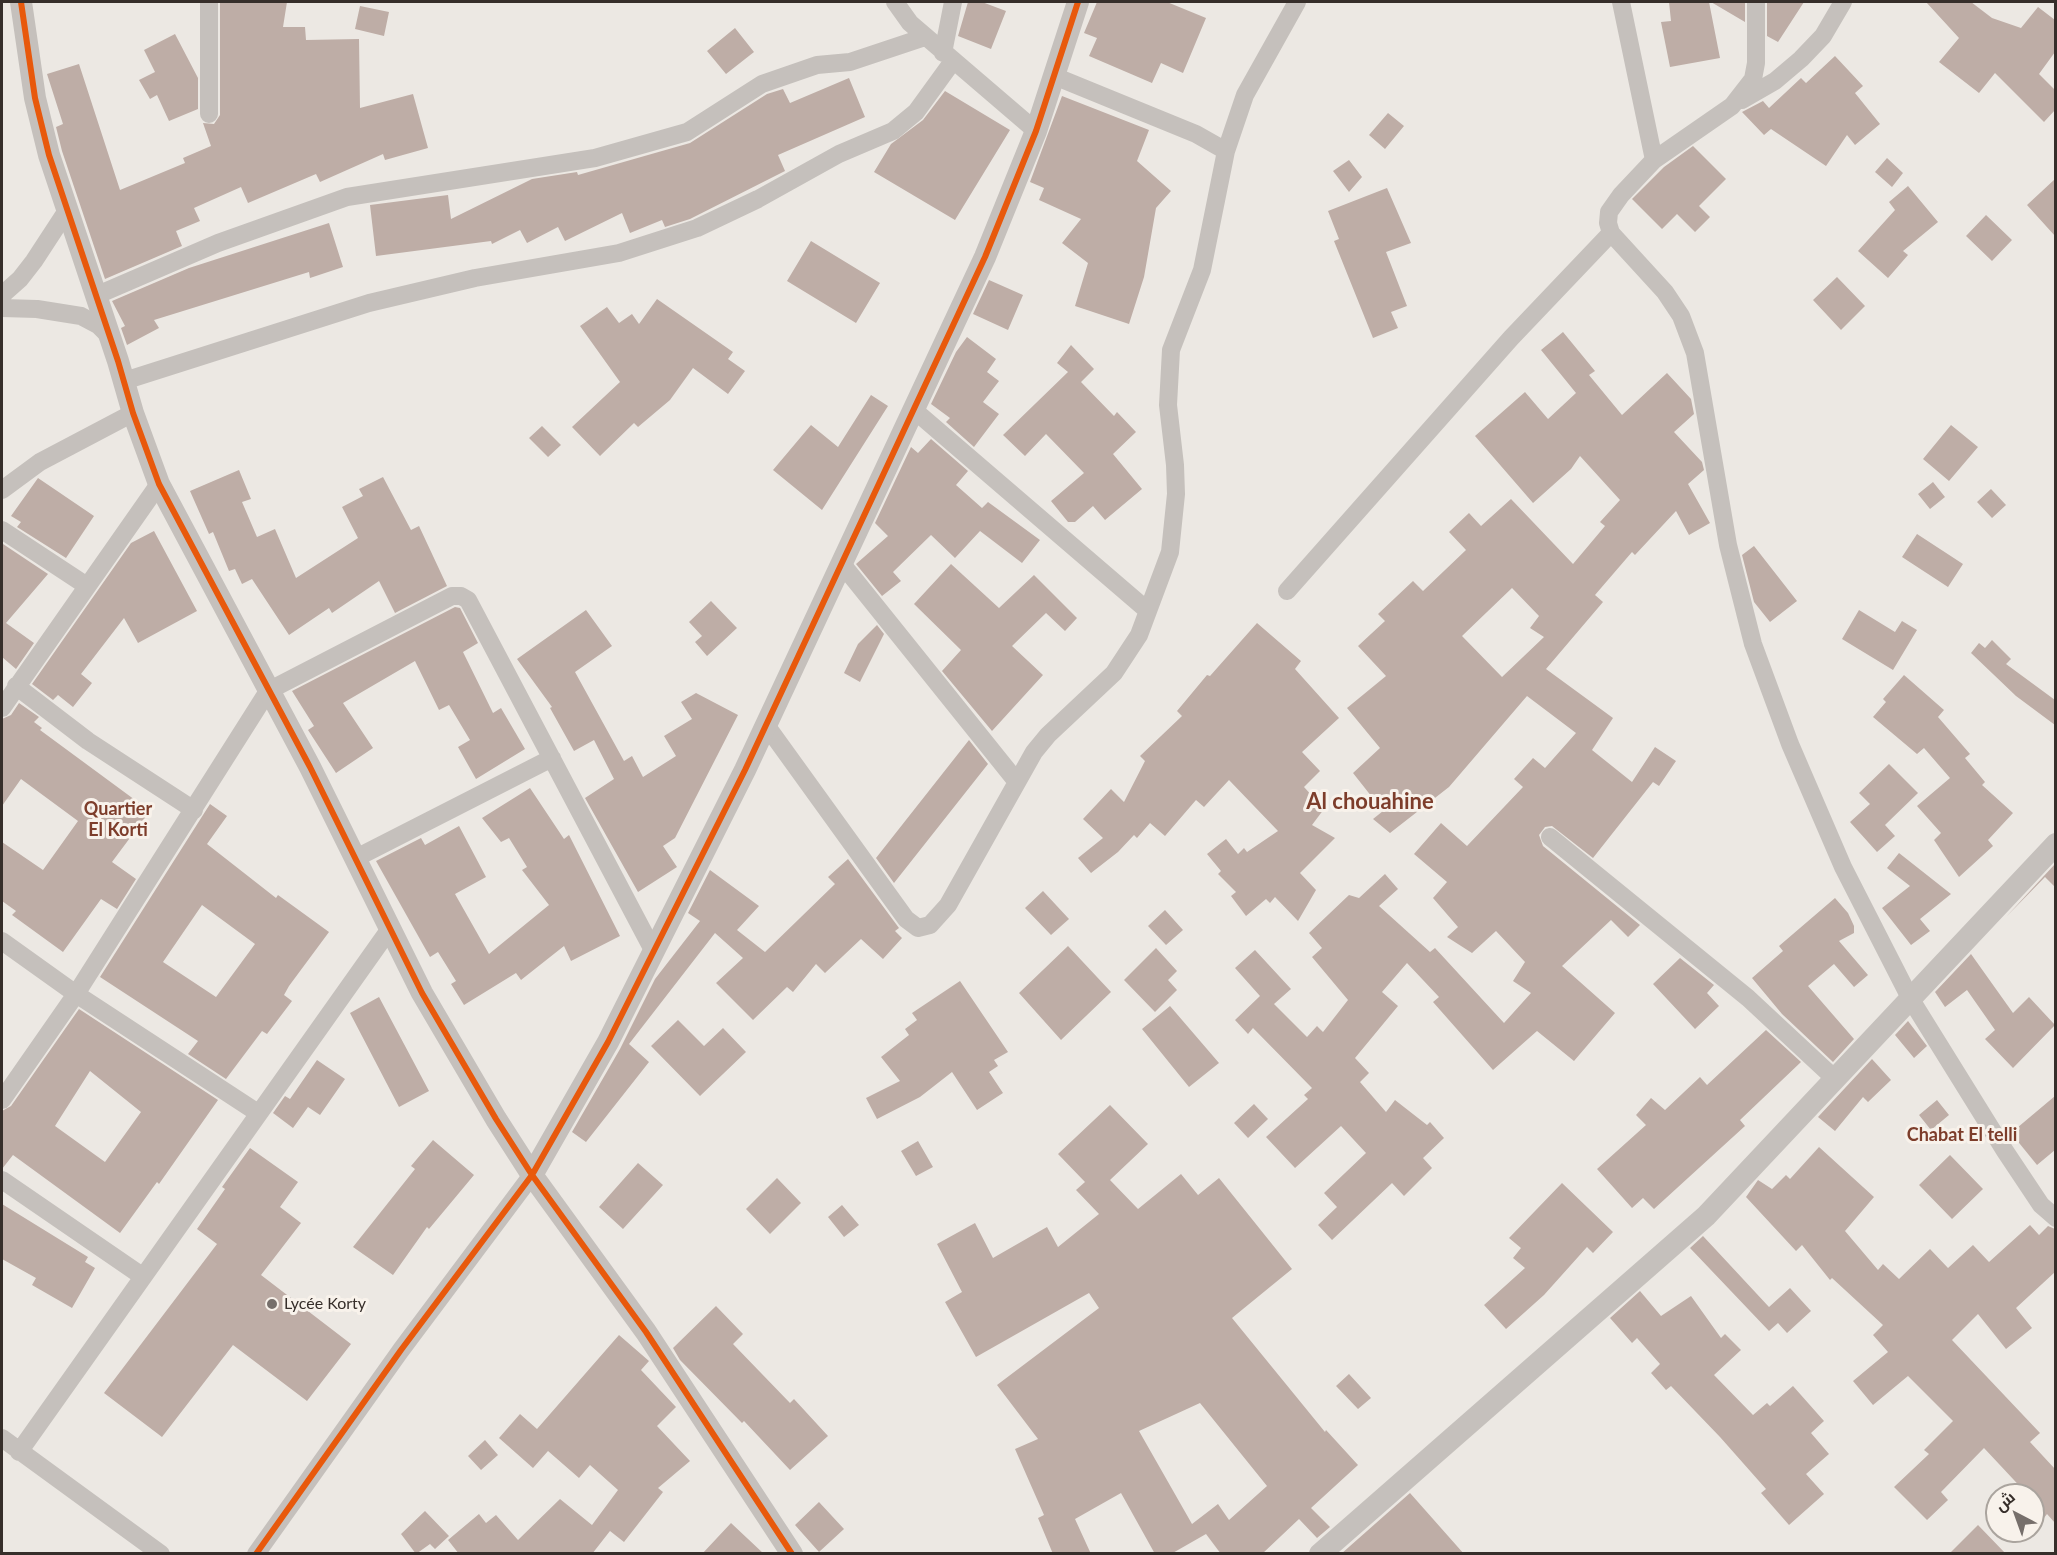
<!DOCTYPE html>
<html>
<head>
<meta charset="utf-8">
<style>
  body { margin:0 }
  #map { position:relative; width:2057px; height:1555px; overflow:hidden; background:#ece8e3; font-family:Lato,Cairo,sans-serif }
  canvas { display:block }
  .frame { position:absolute; inset:0; border:3px solid #362e2a; pointer-events:none }
  .north { position:absolute; left:1985px; top:1483px; width:60px; height:60px; box-sizing:border-box; background:#f8f2eb; border:2px solid #aaa49e; border-radius:50%; rotate:319deg; font-size:16px; font-weight:700; line-height:24px; text-align:center; color:#362e2a }
  .north::after { content:''; display:block; margin:auto; width:21px; height:27px; background:#766f6b; clip-path:polygon(50% 0,100% 100%,50% 72%,0 100%) }
</style>
</head>
<body>
<div id="map">
<canvas width="2057" height="1555"></canvas>
<div class="frame"></div>
<div class="north">ش</div>
</div>
<script>
const ctx = document.querySelector('canvas').getContext('2d');
ctx.lineJoin = 'round';
function paint(path, color) { ctx.fillStyle = color; ctx.fill(path, 'evenodd'); }
const toPath = rows => new Path2D(rows.map(r => 'M' + r).join(''));
function stroke(path, color, width, dash) { ctx.strokeStyle = color; ctx.lineWidth = width; ctx.lineCap = dash ? 'butt' : 'round'; ctx.setLineDash(dash || []); ctx.stroke(path); }
function drawText(font, color, halo, rows, align = 'center') {
  ctx.font = font + ' Lato,sans-serif'; ctx.lineWidth = 6; ctx.setLineDash([]); ctx.textBaseline = 'middle'; ctx.strokeStyle = halo; ctx.fillStyle = color; for (const [text, x, y, turn = 0] of rows) {
    ctx.save(); ctx.translate(x, y); ctx.rotate((+turn || 0) * Math.PI / 180); ctx.textAlign = isNaN(turn) ? turn : align; if (halo) ctx.strokeText(text, 0, 0); ctx.fillText(text, 0, 0); ctx.restore();
  }
}
paint(toPath([
  [220,2,287,2,283,27,305,27,306,40,359,39,360,108,413,94,428,148,385,160,383,154,320,182,316,174,248,203,241,187,194,208,200,221,176,231,182,246,105,279,62,151,56,127,63,124,47,74,79,64,120,190,185,163,183,158,211,146,203,123,214,124,220,115],
  [968,2,982,2,1006,11,991,49,958,36],
  [1097,2,1167,2,1206,18,1183,73,1161,63,1152,83,1089,56,1097,38,1084,33],
  [1669,2,1709,2,1720,58,1670,67,1661,22,1671,21],
  [1711,2,1745,2,1745,22],
  [1767,2,1804,2,1778,42,1767,36],
  [1926,2,1971,2,1992,18,2021,28,2038,7,2055,20,2055,52,2039,74,2055,90,2055,110,2044,122,1995,73,1979,93,1939,62,1959,38],
  [360,6,389,12,384,36,355,29],
  [735,28,754,52,726,74,707,51],
  [175,34,198,78,198,109,169,121,157,95,150,99,139,80,155,72,144,50],
  [1835,56,1863,86,1855,93,1880,124,1855,145,1847,135,1826,166,1771,129,1764,135,1742,112,1763,101,1769,108,1801,78,1806,83],
  [849,78,865,117,778,155,785,171,690,219,665,227,662,220,630,233,622,213,565,241,558,227,527,243,520,230,492,244,491,241,376,256,370,205,448,195,451,219,532,179,577,172,578,175,690,143,767,94,783,89,790,103],
  [945,91,1010,130,955,220,874,172,891,144,923,120],
  [1062,96,1149,130,1137,161,1171,191,1156,208,1144,277,1129,324,1075,306,1088,263,1062,243,1081,219,1039,200,1044,188,1030,182],
  [1388,113,1404,126,1385,149,1369,135],
  [1693,146,1726,179,1699,206,1710,217,1695,232,1677,214,1662,229,1632,199,1664,167],
  [1887,158,1903,173,1892,187,1875,172],
  [1349,160,1362,177,1349,192,1333,171],
  [2055,179,2055,236,2027,205],
  [1908,186,1938,222,1903,251,1908,255,1888,278,1858,251,1895,210,1889,202],
  [1387,188,1411,243,1386,252,1407,306,1391,312,1398,328,1373,338,1334,241,1339,239,1328,211],
  [1986,215,2012,240,1992,261,1966,236],
  [329,223,343,267,310,278,309,272,154,320,159,328,127,345,121,328,125,326,112,301,189,268],
  [811,241,880,283,856,323,787,281],
  [1837,277,1865,306,1841,330,1813,300],
  [989,280,1023,295,1008,330,973,314],
  [657,299,733,352,728,359,745,371,728,394,693,368,670,400,638,427,634,423,600,456,572,427,620,382,580,326,607,307,619,323,632,314,639,324],
  [1563,332,1595,371,1589,375,1622,415,1667,373,1691,399,1694,414,1674,432,1702,462,1704,470,1688,484,1710,523,1689,535,1676,511,1635,555,1632,552,1595,595,1603,602,1546,669,1613,718,1592,750,1632,782,1655,747,1676,761,1659,786,1653,782,1593,858,1552,826,1545,827,1539,835,1543,846,1640,925,1628,937,1611,920,1562,966,1615,1013,1574,1061,1537,1031,1493,1070,1433,1002,1439,997,1407,963,1382,992,1398,1006,1355,1058,1369,1073,1360,1082,1386,1112,1395,1100,1427,1125,1430,1122,1444,1138,1423,1158,1432,1168,1404,1196,1392,1183,1332,1240,1318,1225,1337,1207,1324,1193,1366,1153,1341,1126,1295,1168,1266,1137,1308,1099,1304,1095,1312,1088,1253,1028,1248,1034,1235,1020,1260,996,1235,968,1255,950,1291,989,1274,1004,1307,1037,1317,1026,1323,1032,1348,1000,1312,957,1322,948,1309,933,1349,895,1359,898,1385,874,1398,889,1379,906,1430,952,1435,948,1504,1023,1531,993,1513,981,1525,962,1496,931,1472,953,1447,937,1458,927,1433,898,1447,882,1414,854,1441,823,1467,846,1523,787,1514,779,1533,758,1545,768,1576,733,1527,696,1449,787,1390,833,1373,819,1383,811,1353,773,1380,748,1347,708,1386,676,1358,646,1385,621,1378,614,1413,581,1423,591,1466,550,1449,532,1469,513,1481,526,1511,499,1573,564,1605,526,1600,522,1620,500,1580,456,1571,469,1533,503,1475,436,1525,392,1548,419,1576,393,1541,350],
  [1512,588,1539,616,1530,628,1544,637,1502,677,1462,636],
  [967,337,996,359,987,372,999,381,983,402,999,414,974,447,946,422,950,418,931,404,956,352],
  [1071,345,1094,369,1081,382,1114,416,1117,412,1136,432,1113,454,1142,489,1105,520,1093,506,1075,522,1068,522,1051,501,1084,473,1046,434,1025,456,1003,435,1068,372,1057,363],
  [871,395,888,406,822,510,773,470,811,425,838,447],
  [1951,425,1978,447,1949,481,1923,459],
  [542,426,561,445,548,457,529,438],
  [931,439,968,471,956,485,982,508,988,502,1040,540,1022,563,980,531,955,558,931,535,893,572,901,581,882,596,856,564,888,536,875,523,911,447,918,453],
  [239,470,251,499,242,502,257,537,275,529,296,578,358,538,342,507,363,496,359,489,383,477,411,530,419,526,447,586,395,613,379,581,332,613,329,608,289,635,252,579,242,584,235,569,229,571,213,532,209,534,190,491],
  [38,478,94,516,66,558,17,527,21,522,11,516],
  [1933,482,1945,497,1930,509,1918,494],
  [1991,489,2006,505,1992,518,1977,502],
  [154,531,197,611,138,643,124,618,81,674,92,683,73,707,58,695,53,700,32,684,131,543],
  [1917,534,1963,564,1948,587,1902,557],
  [3,544,48,574,6,623,34,643,16,669,2,657],
  [1754,546,1797,601,1770,622,1754,602,1742,555],
  [951,564,999,608,1034,575,1077,618,1065,631,1046,613,1012,646,1043,675,992,731,942,671,961,650,914,604],
  [711,601,737,628,707,656,695,642,702,636,689,622],
  [455,607,460,608,478,643,463,652,493,713,501,708,525,749,476,779,458,747,470,740,449,705,439,710,415,661,343,703,373,748,336,773,308,730,314,726,292,691],
  [586,610,612,646,575,672,624,761,632,756,643,777,676,756,664,736,692,719,681,702,696,693,738,715,675,838,663,846,677,867,638,892,585,798,614,779,594,740,574,751,550,708,552,707,517,659],
  [1859,610,1895,632,1902,621,1917,630,1893,670,1842,639],
  [1257,623,1301,661,1295,669,1339,718,1302,752,1320,771,1304,787,1324,809,1312,825,1335,838,1300,873,1316,890,1298,921,1275,897,1270,903,1266,899,1246,916,1231,896,1236,892,1218,874,1221,871,1207,854,1226,839,1238,854,1244,848,1247,852,1278,831,1229,780,1204,807,1196,800,1165,836,1150,823,1137,838,1134,835,1118,852,1091,873,1078,858,1103,838,1083,819,1111,789,1124,802,1145,761,1140,756,1182,716,1177,711,1207,675,1210,676],
  [877,625,884,634,860,682,844,673,858,644],
  [1992,640,2011,659,2006,664,2055,700,2055,725,2016,696,1971,653,1979,643,1985,648],
  [1904,675,1944,710,1938,717,1970,754,1965,758,1985,782,1982,785,2013,813,1988,840,1993,846,1959,877,1934,840,1941,833,1917,806,1950,778,1924,748,1917,754,1873,717,1886,702,1883,699],
  [19,703,39,717,34,722,42,728,40,730,150,811,112,862,136,879,117,909,101,899,63,952,12,915,16,911,2,901,2,842,43,870,78,821,21,779,2,806,2,719,11,715],
  [969,740,988,764,894,883,876,858],
  [1889,764,1918,793,1885,825,1895,836,1877,852,1850,822,1870,804,1859,793],
  [530,788,564,839,569,835,620,936,571,961,564,946,521,980,516,973,464,1005,451,984,456,981,438,952,430,957,376,861,421,838,425,845,459,826,486,877,455,894,489,954,549,905,522,870,527,867,509,838,501,842,482,818],
  [210,804,227,816,207,844,276,898,278,895,329,932,289,986,284,995,292,1001,267,1034,262,1031,226,1079,188,1054,198,1041,100,977],
  [202,905,255,944,216,997,163,962],
  [1899,853,1951,894,1920,919,1930,931,1911,945,1882,908,1910,886,1887,868],
  [848,859,899,928,895,931,902,938,883,959,861,939,825,973,816,964,793,992,787,987,753,1020,716,983,743,958,715,933,629,1044,649,1062,586,1142,572,1132,620,1049,655,979,700,921,688,913,710,870,759,906,737,930,765,952,835,884,828,877],
  [2055,864,2055,887,2045,877,2006,917],
  [1043,891,1069,919,1051,935,1025,908],
  [1835,898,1848,913,1854,926,1854,933,1839,941,1868,975,1854,987,1834,964,1808,986,1854,1039,1833,1062,1782,1014,1752,978,1783,951,1779,946],
  [1165,910,1183,930,1166,945,1148,926],
  [1068,946,1111,992,1061,1040,1019,993],
  [1156,948,1177,971,1168,980,1177,990,1155,1012,1124,980],
  [1971,954,2013,1013,2029,997,2055,1025,2013,1068,1985,1039,1995,1030,1967,990,1945,1007,1935,992],
  [1680,958,1714,985,1707,993,1719,1006,1695,1029,1653,984],
  [960,981,1008,1052,994,1060,998,1066,989,1072,1003,1093,977,1110,952,1072,920,1097,877,1119,866,1098,900,1081,881,1057,909,1035,905,1029,917,1020,912,1013],
  [379,997,429,1091,399,1107,350,1013],
  [1170,1006,1219,1063,1189,1087,1142,1029],
  [79,1009,218,1100,159,1184,157,1182,120,1233,13,1155,2,1169,2,1111,11,1106],
  [90,1071,141,1112,105,1162,55,1126],
  [678,1020,704,1046,723,1028,746,1052,700,1096,651,1046],
  [1908,1021,1927,1046,1914,1058,1895,1035],
  [1766,1030,1801,1062,1740,1120,1745,1126,1654,1209,1643,1198,1632,1208,1597,1169,1646,1125,1636,1115,1651,1098,1665,1110,1700,1077,1707,1085],
  [1872,1059,1891,1080,1868,1102,1863,1097,1835,1131,1818,1117],
  [317,1060,345,1079,320,1115,308,1107,293,1128,273,1113,285,1096,290,1099],
  [2055,1096,2055,1150,2037,1165,2011,1133],
  [1937,1100,1949,1115,1931,1130,1919,1115],
  [1254,1104,1268,1119,1248,1138,1234,1123],
  [1110,1105,1148,1144,1110,1180,1138,1209,1181,1174,1198,1195,1219,1178,1292,1269,1232,1318,1325,1432,1326,1430,1358,1465,1311,1508,1330,1527,1317,1538,1299,1519,1262,1554,1221,1554,1206,1534,1171,1554,1155,1554,1121,1493,1075,1519,1091,1554,1053,1554,1038,1518,1044,1515,1015,1449,1038,1439,997,1385,1099,1308,1089,1293,976,1357,945,1302,962,1292,937,1244,975,1223,993,1258,1047,1227,1058,1247,1099,1214,1076,1190,1085,1182,1058,1154],
  [1200,1403,1267,1486,1229,1520,1218,1504,1192,1524,1139,1431],
  [433,1140,474,1175,429,1229,427,1227,393,1275,353,1247,415,1169,411,1166],
  [918,1141,933,1167,916,1176,901,1151],
  [1819,1147,1874,1197,1845,1231,1878,1270,1883,1264,1899,1279,1930,1249,1948,1268,1973,1245,1989,1262,2030,1225,2039,1235,2048,1226,2055,1229,2055,1272,2016,1308,2032,1328,2006,1349,1978,1314,1952,1340,2040,1433,2030,1442,2055,1469,2055,1523,2047,1514,2033,1532,2033,1495,2028,1495,1984,1448,1941,1492,1948,1500,1927,1520,1894,1487,1929,1454,1924,1450,1953,1421,1908,1376,1873,1405,1853,1381,1888,1352,1873,1335,1883,1325,1832,1278,1830,1280,1802,1245,1796,1251,1746,1197,1758,1180,1772,1189,1786,1175,1790,1179],
  [250,1148,298,1182,280,1207,301,1223,261,1275,351,1344,307,1401,233,1345,162,1437,104,1393,217,1244,197,1229,225,1189,222,1187],
  [1950,1155,1983,1189,1952,1219,1919,1185],
  [638,1163,663,1185,623,1229,599,1207],
  [777,1178,801,1203,770,1234,746,1209],
  [1562,1183,1613,1232,1593,1253,1587,1247,1544,1295,1506,1329,1484,1305,1525,1268,1513,1258,1521,1248,1509,1238],
  [2,1204,88,1257,85,1262,95,1268,72,1308,32,1285,36,1278,2,1259],
  [842,1205,859,1225,844,1237,828,1217],
  [1703,1236,1769,1307,1790,1288,1811,1311,1787,1333,1778,1323,1769,1331,1690,1248],
  [1640,1291,1661,1316,1691,1296,1721,1338,1725,1334,1741,1350,1714,1375,1753,1415,1767,1403,1770,1406,1793,1386,1824,1421,1811,1433,1829,1454,1806,1474,1824,1494,1789,1525,1761,1493,1766,1489,1720,1437,1671,1386,1666,1390,1651,1373,1660,1364,1637,1338,1632,1343,1610,1318],
  [716,1306,743,1334,733,1344,790,1403,794,1399,828,1436,790,1470,744,1421,742,1423,680,1360,673,1348],
  [619,1335,649,1361,641,1370,676,1407,657,1426,690,1461,658,1488,663,1492,624,1542,610,1531,592,1554,459,1554,448,1540,479,1514,486,1523,496,1515,518,1540,560,1499,592,1525,618,1490,590,1465,579,1478,548,1451,533,1468,499,1438,520,1414,537,1429],
  [1349,1374,1371,1398,1358,1409,1336,1386],
  [485,1440,498,1455,481,1470,468,1456],
  [1410,1493,1464,1554,1341,1554],
  [819,1502,844,1529,819,1552,795,1525],
  [425,1511,449,1536,435,1549,430,1544,416,1554,401,1534],
  [731,1523,764,1554,702,1554],
  [1978,1525,2006,1554,1949,1554]
]), '#beada6');
stroke(toPath([
  [209,2,209,114],
  [895,2,910,23,1036,131],
  [1621,2,1654,160],
  [1756,2,1756,63,1753,79,1732,106,1654,160,1621,195,1609,212,1608,223,1611,233,1665,292,1681,316,1695,353,1728,545,1753,644,1790,744,1843,867,1910,998,2005,1151,2041,1205,2056,1218],
  [943,53,953,2],
  [1054,76,1196,134,1226,151],
  [1742,100,1775,81,1801,59,1823,36,1843,2],
  [2,295,20,279,34,261,66,212],
  [95,296,218,243,347,197,595,158,687,132,762,84,817,65,850,62,925,37],
  [2,308,37,309,81,316,98,325,109,336],
  [124,381,369,303,475,278,619,253,697,228,758,199,839,154,893,131,916,112,953,61],
  [914,410,1148,611],
  [2,490,40,462,133,413],
  [2,530,87,586],
  [842,564,1017,782],
  [1287,591,1511,338,1611,233],
  [16,686,88,741,194,810],
  [2,708,159,484],
  [766,725,906,919,918,928,930,925,948,905,1034,752,1048,735,1114,673,1139,635,1170,552,1176,494,1175,465,1168,405,1171,350,1202,270,1226,151,1245,95,1297,2],
  [1550,837,1748,998,1834,1078],
  [354,859,552,758],
  [2,941,76,994,258,1113],
  [2,1100,76,994,268,691,452,596,461,596,468,600,654,952],
  [2,1180,142,1276],
  [2,1438,161,1554],
  [19,1452,389,930],
  [256,1554,401,1350,532,1175]
]), '#c5c0bc', 18);
stroke(toPath([
  [21,2,35,98,49,155,118,361,133,413,159,484,310,767,422,993,496,1119,532,1175,646,1332,792,1554],
  [532,1175,608,1042,745,770,985,257,1036,131,1078,2],
  [1320,1554,1706,1216,2056,844]
]), '#c5c0bc', 22);
stroke(toPath([
  [21,2,35,98,49,155,118,361,133,413,159,484,310,767,422,993,496,1119,532,1175,646,1332,792,1554],
  [256,1554,401,1350,532,1175,608,1042,745,770,985,257,1036,131,1078,2]
]), '#e8590c', 6);
for (const [x, y, r, color] of [
  [272,1304,6,"#766f6b"]
]) { const dot = new Path2D(); dot.arc(x, y, r, 0, 2 * Math.PI); ctx.fillStyle = color; ctx.fill(dot); stroke(dot, '#f8f2eb', 2); }
drawText('16px', '#362e2a', '#f8f2eb', [
  ["Lycée Korty",284,1304]
], 'left');
drawText('bold 18px', '#7d3d2b', '#f8f2eb', [
  ["Quartier",118,809],
  ["El Korti",118,830],
  ["Chabat El telli",1962,1135]
]);
drawText('bold 22px', '#7d3d2b', '#f8f2eb', [
  ["Al chouahine",1370,802]
]);
</script>
</body>
</html>
